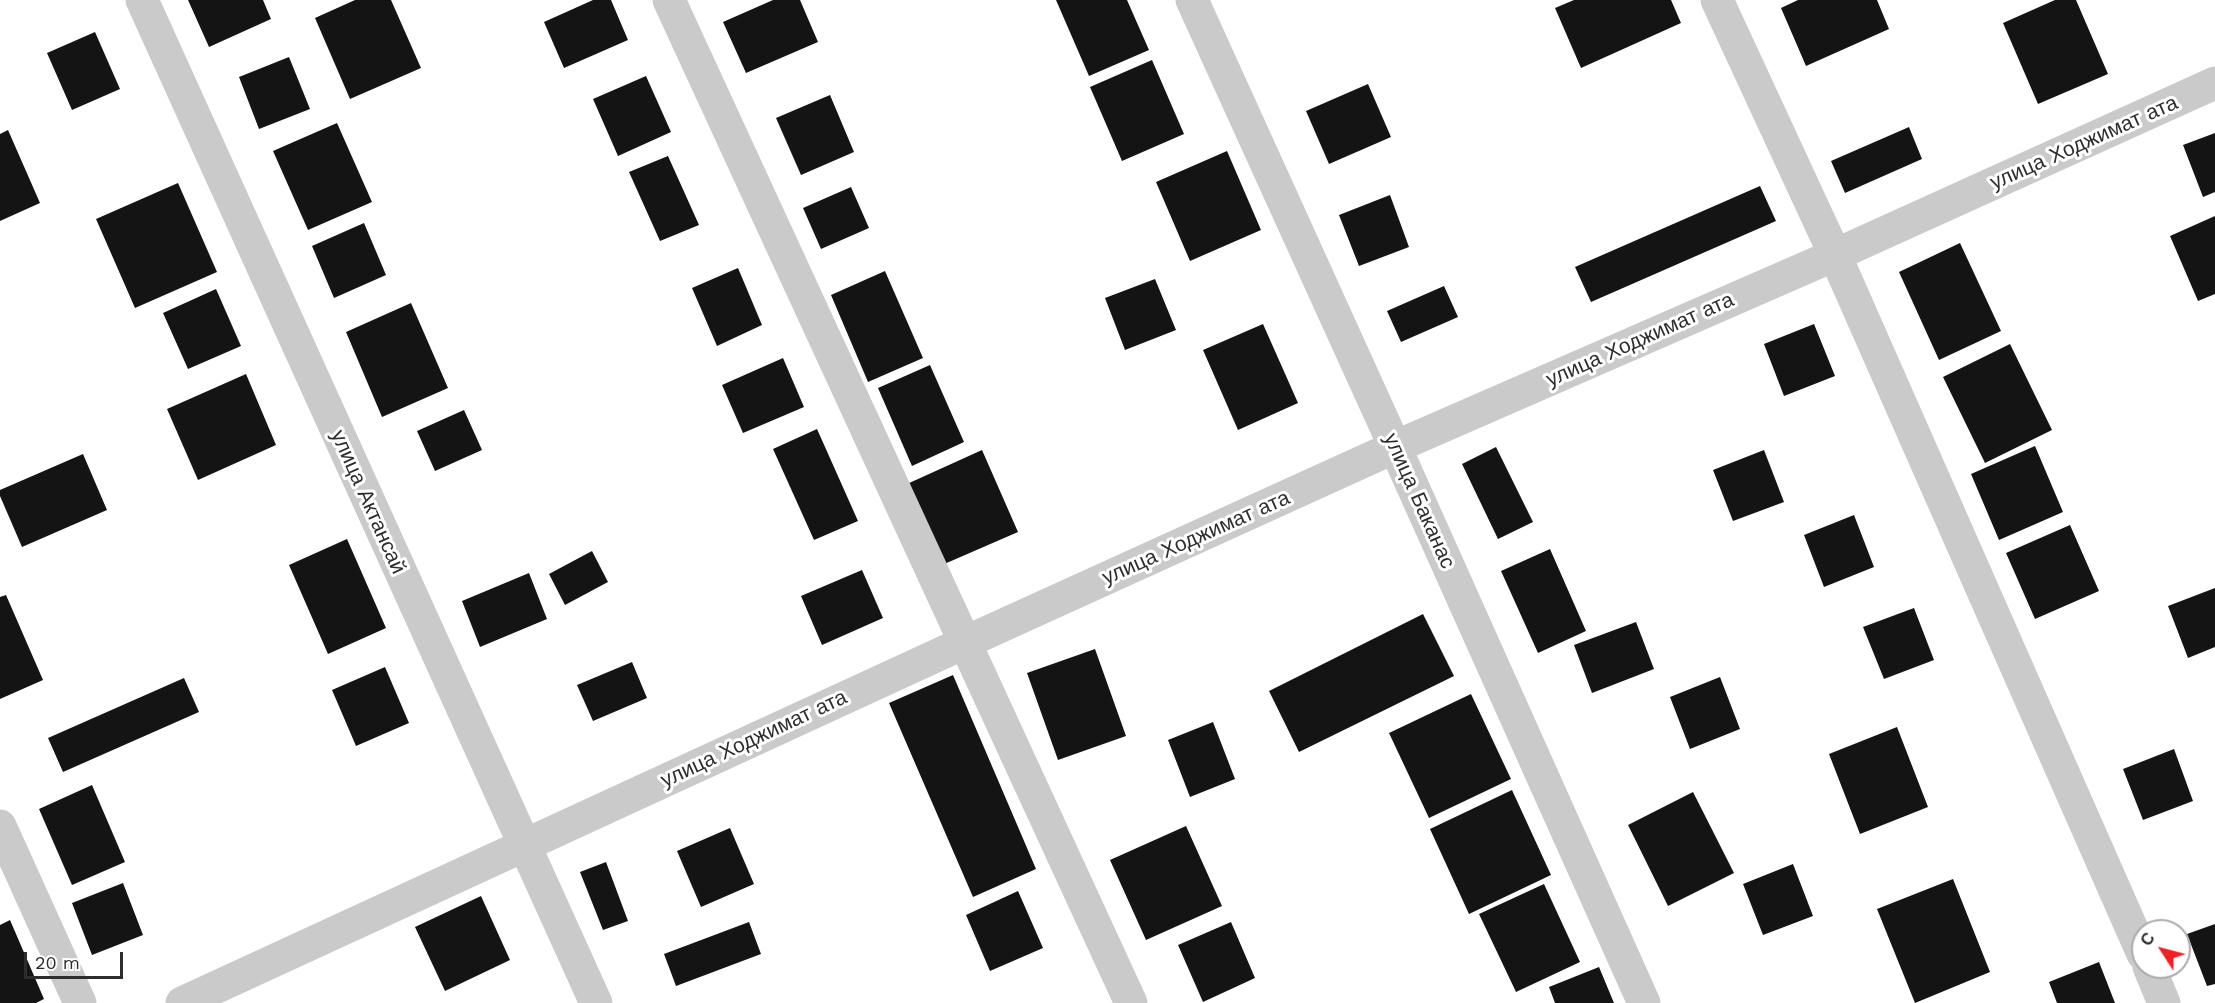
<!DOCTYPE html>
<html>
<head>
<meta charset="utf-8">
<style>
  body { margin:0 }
  #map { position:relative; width:2215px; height:1003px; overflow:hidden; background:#fff; font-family:"Work Sans",sans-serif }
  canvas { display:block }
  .north { position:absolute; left:2131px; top:919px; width:60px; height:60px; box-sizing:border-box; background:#fff; border:2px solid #ababab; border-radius:50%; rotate:306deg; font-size:16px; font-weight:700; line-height:24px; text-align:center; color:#2d2d2d }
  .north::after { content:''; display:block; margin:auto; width:21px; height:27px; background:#f22024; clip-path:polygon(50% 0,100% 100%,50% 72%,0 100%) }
  .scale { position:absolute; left:24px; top:952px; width:99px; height:27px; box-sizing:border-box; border:3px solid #2d2d2d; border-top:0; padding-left:8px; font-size:18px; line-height:21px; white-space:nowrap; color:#2d2d2d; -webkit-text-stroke:4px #fff; paint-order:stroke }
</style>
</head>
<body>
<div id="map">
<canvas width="2215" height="1003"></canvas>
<div class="north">С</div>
<div class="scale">20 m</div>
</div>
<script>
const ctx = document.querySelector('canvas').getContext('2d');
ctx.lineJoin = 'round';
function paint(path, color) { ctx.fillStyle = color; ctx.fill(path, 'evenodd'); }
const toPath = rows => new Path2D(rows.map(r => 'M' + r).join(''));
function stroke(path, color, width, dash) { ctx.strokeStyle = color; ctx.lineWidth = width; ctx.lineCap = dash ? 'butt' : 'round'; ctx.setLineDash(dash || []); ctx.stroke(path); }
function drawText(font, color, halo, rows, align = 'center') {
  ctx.font = font + ' "Work Sans",sans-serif'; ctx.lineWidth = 6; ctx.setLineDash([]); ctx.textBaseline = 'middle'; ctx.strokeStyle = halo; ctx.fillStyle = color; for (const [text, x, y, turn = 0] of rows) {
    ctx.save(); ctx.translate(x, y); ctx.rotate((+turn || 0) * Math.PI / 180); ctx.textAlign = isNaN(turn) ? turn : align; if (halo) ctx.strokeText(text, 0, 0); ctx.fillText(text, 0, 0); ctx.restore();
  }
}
paint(toPath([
  [188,0,263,0,271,19,209,47],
  [355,0,391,0,421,68,350,99,315,18],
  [593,0,611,0,628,40,564,68,544,22],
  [773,0,800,0,818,42,746,73,723,22],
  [1056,0,1127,0,1149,50,1089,76],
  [1574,0,1671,0,1681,23,1581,68,1555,8],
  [1798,0,1877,0,1889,29,1806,66,1781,8],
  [2055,0,2076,0,2108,74,2038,104,2003,23],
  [95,32,120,89,72,110,47,53],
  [289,57,310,109,259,129,239,77],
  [1152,60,1184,134,1122,161,1090,87],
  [646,76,671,132,618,156,593,99],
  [1368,84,1391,137,1329,164,1306,111],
  [830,95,854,152,801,175,776,118],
  [337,123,372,202,308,230,273,151],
  [1909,127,1922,159,1845,193,1831,161],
  [8,130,40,203,0,221,0,134],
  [2215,133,2215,192,2203,197,2183,145],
  [1227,151,1261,230,1190,261,1156,182],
  [668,156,699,225,660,241,629,172],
  [178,183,217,272,135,308,96,219],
  [1760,186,1776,221,1591,302,1575,267],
  [851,187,869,228,821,249,803,208],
  [1390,195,1409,247,1359,266,1339,215],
  [2215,216,2215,294,2198,301,2170,236],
  [364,223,386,275,334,298,312,246],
  [1960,243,2001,331,1939,360,1899,272],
  [738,268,762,325,717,346,692,288],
  [885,271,923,358,868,382,831,295],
  [1155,279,1176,330,1125,350,1105,298],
  [1444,286,1458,317,1401,342,1387,311],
  [216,289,241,346,188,369,163,313],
  [411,303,448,388,382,417,346,332],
  [1263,324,1298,403,1238,430,1203,350],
  [1814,324,1835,376,1784,396,1764,344],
  [2010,344,2052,430,1985,463,1943,377],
  [783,358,804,407,743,433,722,385],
  [930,365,964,442,912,466,878,388],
  [246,374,276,445,198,480,167,409],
  [464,410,482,450,435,471,417,431],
  [817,429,858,521,814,540,773,449],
  [2035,446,2063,512,1999,540,1971,474],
  [1496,447,1533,522,1498,539,1462,464],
  [982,450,1018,532,942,565,907,484],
  [1764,450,1784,502,1733,521,1713,470],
  [83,454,107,510,22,547,0,496,0,490],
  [1854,515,1874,567,1824,587,1804,535],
  [2070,525,2099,591,2035,619,2006,553],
  [347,539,386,628,328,654,289,565],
  [1550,549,1586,631,1538,653,1501,571],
  [592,551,608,582,565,605,549,574],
  [862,570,883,618,822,645,801,596],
  [529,573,547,619,480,647,462,601],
  [2215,588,2215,647,2188,658,2168,606],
  [6,595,43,680,0,699,0,597],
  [1914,608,1934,660,1884,679,1863,627],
  [1423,614,1454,676,1299,752,1269,691],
  [1636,622,1654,669,1592,693,1574,645],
  [1095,649,1126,736,1058,760,1027,673],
  [632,662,647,698,593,721,577,685],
  [385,667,409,723,356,746,332,690],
  [953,675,1036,869,973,897,889,703],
  [1720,677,1740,729,1690,749,1670,697],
  [184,678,199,712,63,772,48,738],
  [1471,694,1511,779,1429,818,1389,733],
  [1213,722,1235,779,1190,797,1168,740],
  [1897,727,1928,807,1860,834,1829,754],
  [2174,749,2193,801,2143,820,2123,769],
  [92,785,125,862,72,885,39,809],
  [1512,790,1551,875,1469,914,1430,829],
  [1693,792,1734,873,1668,906,1628,825],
  [1186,826,1222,906,1146,940,1110,860],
  [730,828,754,884,701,907,677,851],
  [606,862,628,921,603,930,580,872],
  [1793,864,1813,916,1763,935,1743,884],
  [1953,879,1990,972,1915,1003,1877,909],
  [123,883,143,935,92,955,72,903],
  [1544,884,1580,962,1516,992,1479,914],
  [1018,891,1043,948,990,971,966,915],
  [481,896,510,960,445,991,415,927],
  [10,920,44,999,36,1003,0,1003,0,925],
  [749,922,761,954,676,986,664,954],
  [1231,922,1255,978,1203,1002,1178,945],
  [2215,924,2215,984,2207,986,2187,934],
  [2099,962,2115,1003,2057,1003,2049,982],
  [1599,967,1614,1003,1555,1003,1549,987]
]), '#141414');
stroke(toPath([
  [142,0,596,1003],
  [669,0,1131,1003],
  [1192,0,1395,447,1644,1003],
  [1717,0,1835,255,2143,954],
  [0,826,80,1003],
  [2149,967,2164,1003],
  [182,1003,966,642,1395,447,1835,255,2215,83]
]), '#cacaca', 33);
drawText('21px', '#2d2d2d', '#fff', [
  ["улица Ходжимат ата",2084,143,-24],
  ["улица Ходжимат ата",1640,340,-24],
  ["улица Баканас",1419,501,66],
  ["улица Актансай",368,502,66],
  ["улица Ходжимат ата",1196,538,-24],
  ["улица Ходжимат ата",754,739,-25]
]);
</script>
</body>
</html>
